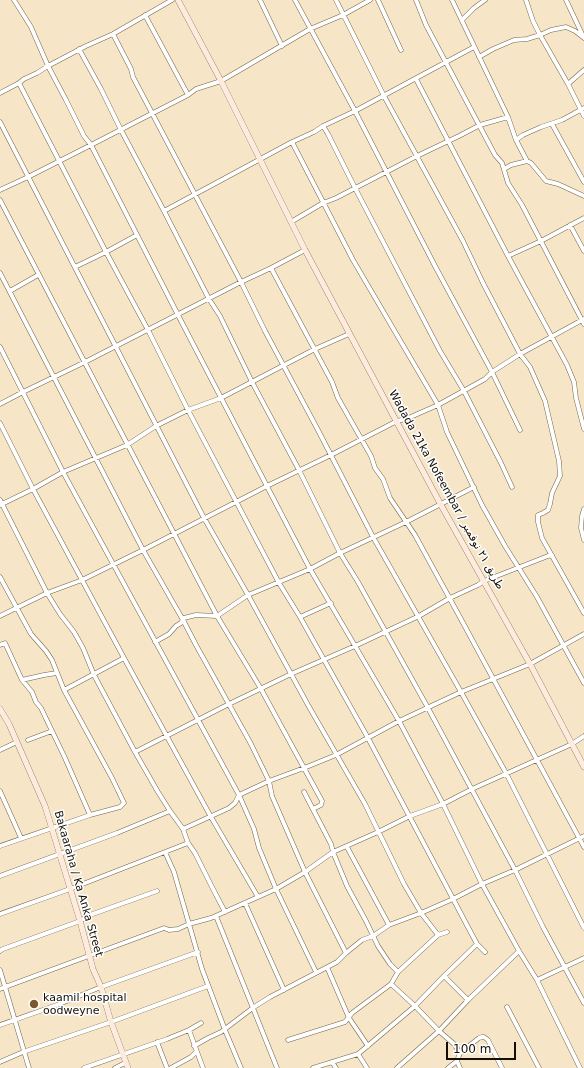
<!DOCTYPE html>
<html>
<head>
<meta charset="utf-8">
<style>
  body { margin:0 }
  #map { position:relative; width:584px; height:1068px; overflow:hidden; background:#f6e6c7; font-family:"DejaVu Sans",sans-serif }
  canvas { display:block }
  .scale { position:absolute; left:446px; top:1042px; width:70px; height:18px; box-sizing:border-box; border:2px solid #140f05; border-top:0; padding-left:5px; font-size:12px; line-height:14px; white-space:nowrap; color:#140f05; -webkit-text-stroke:3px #fff; paint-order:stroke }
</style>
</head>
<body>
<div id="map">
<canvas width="584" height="1068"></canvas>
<div class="scale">100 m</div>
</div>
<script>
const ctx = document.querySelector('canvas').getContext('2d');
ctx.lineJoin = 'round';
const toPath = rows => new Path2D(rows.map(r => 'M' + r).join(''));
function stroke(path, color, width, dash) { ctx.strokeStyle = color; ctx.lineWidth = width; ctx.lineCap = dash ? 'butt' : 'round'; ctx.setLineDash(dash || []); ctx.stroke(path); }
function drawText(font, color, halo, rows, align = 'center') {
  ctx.font = font + ' "DejaVu Sans","Noto Naskh Arabic",sans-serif'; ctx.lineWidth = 3; ctx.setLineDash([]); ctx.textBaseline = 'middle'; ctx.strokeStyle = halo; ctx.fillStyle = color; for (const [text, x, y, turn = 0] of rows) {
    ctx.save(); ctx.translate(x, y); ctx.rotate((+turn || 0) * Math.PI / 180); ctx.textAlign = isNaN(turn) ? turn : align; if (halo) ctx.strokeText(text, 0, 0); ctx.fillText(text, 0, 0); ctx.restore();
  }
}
const street = toPath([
  [14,0,31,27,48,66,66,100,84,136,91,145,178,315,310,569,399,721,443,804,482,884,519,951,537,980,580,1068],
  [260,0,282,46],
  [295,0,355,111,435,266,492,372,520,430],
  [336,0,384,96,463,241,483,283,520,354,530,367,545,401,559,461,560,476,552,493,550,504,548,510,543,513,538,515,538,522,542,538,584,613],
  [378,0,401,50],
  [416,0,426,25,495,155,502,163,508,183,522,205,584,324],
  [452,0,508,117,516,140,523,135,541,127,562,120,584,108],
  [526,0,533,21,540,35,568,84,584,116],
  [566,0,583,36],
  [145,15,188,95],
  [462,20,474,8,485,0],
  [113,34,131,69,133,77,241,282,265,331,319,432,373,537,461,692,530,664,584,634],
  [79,49,101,89,121,130,164,211,209,299,220,316,252,382,299,470,340,553,358,582,428,708,515,870,543,927,584,1003],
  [479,57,493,49,514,40,527,39,540,35,551,30,566,27,575,31,584,38],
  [416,79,508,256,567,365,574,382,576,398,584,429],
  [19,83,106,252,148,330,188,410,279,583,300,617,368,738,469,929,477,944,485,952],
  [568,84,584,70],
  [0,93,19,83,24,79,37,73,48,66,86,46,113,34,172,0],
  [0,122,204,518,248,595,308,705,365,804,404,884,421,913,438,935],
  [552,124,584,182],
  [323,126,328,134,355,188,440,351,464,391,501,463,512,487],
  [516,140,527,161],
  [292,142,353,260,438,405,476,384,485,379,492,372,520,354,584,319],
  [504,169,511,165,527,161,531,163,546,181,558,184,584,196],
  [0,190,28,177,91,145,188,95,196,89,221,81,310,29,343,15,370,0],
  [0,200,217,616,261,689,322,801,321,805,313,809],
  [164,211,292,142,314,132,323,126,355,111,474,47],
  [291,222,323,203,336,198,417,156,459,136,480,125,508,117],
  [570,225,584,251],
  [508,256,541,241,584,218],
  [75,267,106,252,137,235],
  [271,268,332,382,338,398,371,456,375,468,383,479,390,498,415,535,462,621,584,847],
  [0,273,143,550,183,620,196,645,251,744,269,781,304,768,336,755,399,721,461,692,506,773,584,928],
  [10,291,38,275],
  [0,347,63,472,239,795,269,781,272,796,305,872,346,953],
  [0,404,23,392,85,362,241,282,271,268,305,250],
  [0,423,33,489,124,658,211,817,258,897,276,889,305,872,333,852,378,832,410,816,443,804,472,789,572,744,584,736],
  [0,500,47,593,60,614,74,632,83,648,94,675,135,752,158,792,170,811,183,829,188,843,195,853,212,887,225,912],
  [0,505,33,489,63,472,127,445,156,426,188,410,221,398,315,349,349,334],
  [584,509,582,516,581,528,584,540],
  [0,577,31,634,46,651,52,660,64,690,112,778,124,803,120,807,90,815,0,846],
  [0,616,47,593,82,580,143,550,267,486,331,455,397,421,406,419,438,405,447,432,482,505,505,546,537,597,584,683],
  [300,617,331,603],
  [155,642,169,634,176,626,181,623,184,618,196,615,217,616,248,595,310,569,340,553,406,522,474,487],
  [0,645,5,643,22,680,32,692,36,702,41,708,65,758,90,815],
  [22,680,44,675,57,673],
  [64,690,124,658],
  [28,740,52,731],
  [0,750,17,742],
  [135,752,229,704,291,674,355,646,419,616,450,598,478,585,484,581,548,556,552,555],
  [0,791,21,838],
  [304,792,331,844,333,852,347,886,366,921,378,946,390,964,398,972],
  [239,795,254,829,259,848,276,889,316,972],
  [183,829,229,808,235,803,239,795],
  [347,847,389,925],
  [165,852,174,872,202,969,225,1030,241,1068],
  [0,876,117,833,170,811],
  [245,903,284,990],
  [0,914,70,889,188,843],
  [216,916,277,1068],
  [0,951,3,949,80,921,90,915,157,891],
  [327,967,349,1018,368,1046],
  [0,970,29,1068],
  [444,976,468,1000],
  [537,980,584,958],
  [391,984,415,1006,439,1031,454,1044,460,1053],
  [0,989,164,928,169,930,178,929,189,924,211,918,258,897],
  [507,1007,539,1068],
  [0,1025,57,1005,101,987,198,952],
  [189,1030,203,1068],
  [288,1040,345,1022,352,1013,391,984,398,972,438,935,447,932],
  [157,1042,167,1068],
  [194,1046,208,1038,221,1032,254,1007,270,997,337,962,346,953,362,940,373,936,389,925,421,913,453,899,482,884,515,870,584,836],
  [358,1054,367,1068],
  [457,1061,460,1068],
  [0,1062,23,1052,111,1022,208,986],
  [332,1062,336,1068],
  [84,1068,167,1039,189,1030,201,1023],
  [115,1068,125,1063],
  [171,1068,191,1057,196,1052],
  [313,1068,358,1054,415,1006,444,976,477,944],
  [397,1068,439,1031,468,1000,519,951],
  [448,1068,457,1061,460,1053,479,1038,482,1037,484,1037,488,1040,502,1068]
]);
const secondary = toPath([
  [178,0,221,81,305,250,441,505,530,664,584,767],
  [0,709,9,724,45,806,80,921,93,969,101,987,111,1022,128,1068]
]);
stroke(street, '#726448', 5);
stroke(secondary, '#726448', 6);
stroke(street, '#fff', 4);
stroke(secondary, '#feebde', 5.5);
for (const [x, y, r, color] of [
  [34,1004,5,"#7a5930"]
]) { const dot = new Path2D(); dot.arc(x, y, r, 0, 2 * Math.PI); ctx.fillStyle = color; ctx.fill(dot); stroke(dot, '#fff', 1.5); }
drawText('11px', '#140f05', '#fff', [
  ["Wadada 21ka Nofeembar / طريق ٢١ نوفمبر",446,490,61],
  ["Bakaaraha / Ka Anka Street",78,884,74]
]);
drawText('11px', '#140f05', '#fff', [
  ["kaamil hospital",43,998],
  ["oodweyne",43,1011]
], 'left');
</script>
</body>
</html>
